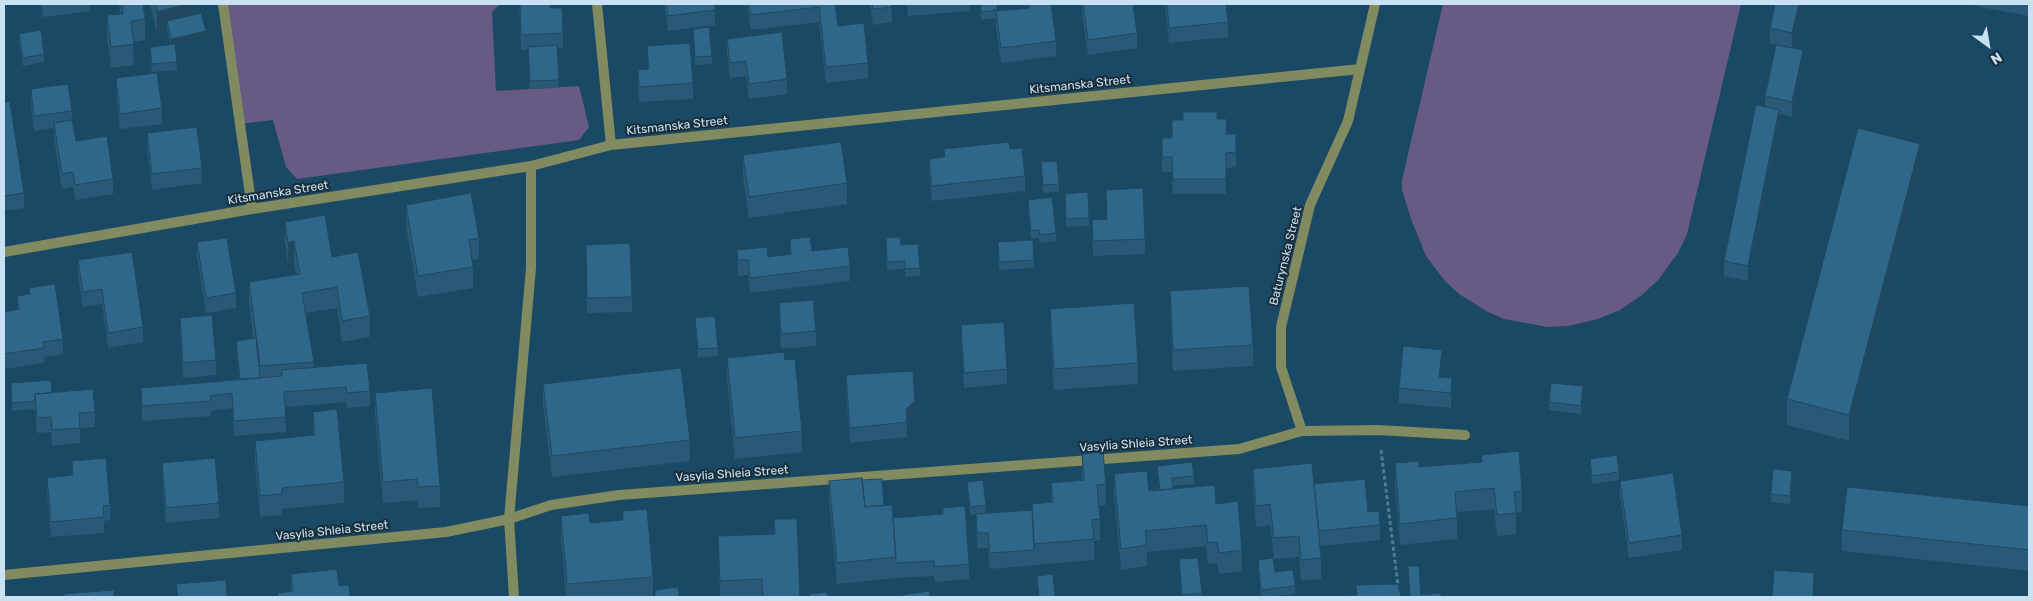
<!DOCTYPE html>
<html>
<head>
<meta charset="utf-8">
<style>
  body { margin:0 }
  #map { position:relative; width:2033px; height:601px; overflow:hidden; background:#194964; font-family:Rubik,sans-serif }
  canvas { display:block }
  .frame { position:absolute; inset:0; border:5px solid #c9e1f2; pointer-events:none }
  .north { position:absolute; left:1963px; top:20px; width:50px; height:50px; -webkit-text-stroke:4px #192d39; paint-order:stroke; rotate:148deg; font-size:14px; font-weight:700; line-height:20px; text-align:center; color:#c9e1f2 }
  .north::after { content:''; display:block; margin:auto; width:18px; height:22px; background:#c9e1f2; clip-path:polygon(50% 0,100% 100%,50% 72%,0 100%) }
</style>
</head>
<body>
<div id="map">
<canvas width="2033" height="601"></canvas>
<div class="frame"></div>
<div class="north">N</div>
</div>
<script>
const ctx = document.querySelector('canvas').getContext('2d');
ctx.lineJoin = 'round';
function paint(path, color) { ctx.fillStyle = color; ctx.fill(path, 'evenodd'); }
const toPath = rows => new Path2D(rows.map(r => 'M' + r).join(''));
function stroke(path, color, width, dash) { ctx.strokeStyle = color; ctx.lineWidth = width; ctx.lineCap = dash ? 'butt' : 'round'; ctx.setLineDash(dash || []); ctx.stroke(path); }
function drawText(font, color, halo, rows, align = 'center') {
  ctx.font = font + ' Rubik,sans-serif'; ctx.lineWidth = 4; ctx.setLineDash([]); ctx.textBaseline = 'middle'; ctx.strokeStyle = halo; ctx.fillStyle = color; for (const [text, x, y, turn = 0] of rows) {
    ctx.save(); ctx.translate(x, y); ctx.rotate((+turn || 0) * Math.PI / 180); ctx.textAlign = isNaN(turn) ? turn : align; if (halo) ctx.strokeText(text, 0, 0); ctx.fillText(text, 0, 0); ctx.restore();
  }
}
paint(toPath([
  [222,4,500,4,492,12,496,91,579,86,589,127,579,140,297,179,286,167,273,120,239,124],
  [1443,4,1741,4,1687,234,1678,253,1658,280,1642,295,1620,310,1598,319,1568,326,1548,327,1504,319,1486,311,1459,294,1445,281,1426,256,1411,219,1402,190,1402,180]
]), '#675b85');
stroke(toPath([
  [1381,450,1398,585]
]), '#517991', 3, [4, 2.5]);
stroke(toPath([
  [223,4,252,209],
  [597,4,611,145],
  [4,252,252,209,531,166,611,145,1360,69],
  [1302,431,1281,367,1281,327,1310,205,1348,121,1375,4],
  [4,575,446,532,509,519,551,505,619,495,1239,449,1302,431,1378,430,1465,435],
  [514,597,509,519,531,268,531,166]
]), '#818b5f', 10);
paint(toPath([
  [41,4,90,4,90,11,43,17],
  [119,4,143,4,145,19,145,40,133,42,134,65,111,68,107,36,107,15,120,14],
  [150,4,191,4,191,15,206,39,175,46,177,70,152,72,150,47,171,45,167,30,157,32],
  [519,4,550,4,550,8,563,33,563,48,557,48,559,88,530,89,528,50,521,50],
  [664,4,715,4,715,25,668,31],
  [747,4,835,4,838,26,868,63,868,78,826,83,819,22,751,30],
  [870,4,891,4,892,22,873,25],
  [907,4,970,4,970,11,908,16],
  [980,4,997,4,997,11,1028,8,1028,4,1051,4,1056,41,1056,56,1001,63,996,27,996,18,981,20],
  [1082,4,1133,4,1137,33,1137,48,1088,55,1082,13],
  [1165,4,1226,4,1228,22,1228,37,1169,43],
  [1803,4,1792,48,1770,43,1770,28],
  [1975,4,2029,4,2029,16,1975,6],
  [4,27,5,39,5,54,4,54],
  [693,29,712,56,712,64,695,65],
  [19,34,44,54,44,62,23,66,19,42],
  [727,39,787,79,787,94,749,99,746,76,730,78,727,54],
  [647,46,693,83,693,99,639,102,638,85,638,70,648,69],
  [1803,66,1792,117,1779,114,1779,125,1748,281,1724,276,1724,261,1765,107,1765,96],
  [116,78,162,108,162,124,120,129,116,93],
  [31,89,72,111,72,120,76,141,113,179,113,194,75,200,73,187,62,189,54,138,54,128,34,131,31,104],
  [4,102,24,193,24,208,4,211],
  [1217,119,1227,134,1236,134,1236,167,1226,168,1226,194,1173,194,1172,172,1162,172,1162,138,1172,138],
  [147,133,202,168,202,183,152,190,147,148],
  [944,149,1025,176,1025,191,932,201,929,174,929,159,944,157],
  [743,155,847,183,847,204,749,218,743,176],
  [1041,162,1059,184,1059,192,1043,193],
  [1920,169,1849,441,1787,425,1787,399],
  [1106,190,1145,239,1145,254,1093,256,1092,220,1107,219],
  [1028,200,1056,233,1056,241,1040,243,1039,238,1031,239,1028,208],
  [1065,202,1089,218,1089,226,1066,227],
  [406,205,479,238,479,259,472,260,473,267,473,288,418,297,406,226],
  [285,222,332,257,370,316,370,337,342,342,337,308,306,313,314,362,314,368,370,391,370,406,347,408,346,402,285,407,286,432,234,436,232,408,211,411,211,416,142,421,141,388,239,379,236,341,253,338,249,303,249,282,296,274,294,262,288,264,285,243],
  [886,238,901,245,920,268,920,276,905,277,905,269,887,270],
  [790,239,812,251,850,266,850,281,750,293,748,275,738,276,737,250,768,257,790,254],
  [197,242,236,293,236,308,206,313,197,257],
  [998,242,1034,260,1034,268,999,270],
  [78,260,143,327,143,342,108,348,102,304,83,307,78,275],
  [586,260,632,297,632,312,587,313],
  [29,288,63,339,63,354,44,357,44,363,4,369,4,312,17,310,17,296,29,294],
  [1170,291,1253,345,1253,366,1173,371,1170,312],
  [779,303,816,331,816,346,781,349,779,318],
  [1050,309,1138,363,1138,384,1054,390,1050,330],
  [180,318,216,360,216,375,183,378,180,333],
  [695,318,718,348,718,356,698,357],
  [961,325,1007,369,1007,384,964,388,961,341],
  [727,358,785,360,802,431,802,452,735,459,727,379],
  [1442,365,1440,377,1452,393,1451,408,1399,403,1399,388],
  [846,375,915,417,907,423,907,437,850,443,846,390],
  [11,383,52,393,95,412,95,427,80,428,80,443,52,446,51,432,37,433,35,409,12,411],
  [543,384,690,440,690,461,552,477,543,405],
  [375,393,440,486,440,507,418,508,417,500,383,503,375,414],
  [1583,394,1581,414,1549,410,1549,402],
  [313,412,344,482,344,503,282,509,282,515,260,517,255,462,255,441,313,435],
  [1082,454,1106,484,1106,505,1099,506,1100,519,1100,540,1094,541,1094,560,990,569,988,548,977,548,976,514,1032,510,1051,502,1051,483,1082,481],
  [1590,459,1619,472,1619,480,1592,484,1590,467],
  [72,461,110,505,110,520,104,521,104,533,51,537,47,493,47,478,72,476],
  [162,463,219,503,219,518,166,523,162,478],
  [1395,463,1419,467,1522,491,1522,512,1516,513,1516,534,1497,536,1494,509,1457,512,1457,539,1400,545,1395,484],
  [1157,466,1194,476,1194,484,1173,486,1173,489,1216,504,1242,550,1242,571,1219,574,1217,563,1208,564,1206,546,1147,552,1147,566,1121,570,1114,495,1114,474,1149,491,1159,490],
  [1253,469,1314,484,1368,512,1380,525,1380,540,1320,546,1321,558,1321,579,1301,581,1299,557,1274,559,1270,525,1256,527,1253,490],
  [1792,479,1790,504,1771,502,1771,494],
  [862,480,884,505,893,519,969,564,969,579,935,582,934,576,896,578,837,584,829,502,829,481],
  [1620,481,1682,535,1682,550,1629,558,1620,496],
  [967,482,986,505,986,513,970,515],
  [2029,506,2029,571,1842,551,1842,530],
  [623,511,653,577,653,597,566,597,561,537,561,516,590,523,623,520],
  [774,519,800,597,720,597,718,536,774,534],
  [1179,559,1202,593,1202,597,1182,597],
  [1258,560,1295,586,1295,594,1261,597,1258,568],
  [291,574,339,586,350,597,278,597,278,593,291,591]
]), '#285976');
paint(toPath([
  [186,4,191,4,191,23,167,21,167,30,157,32,157,12],
  [1799,4,1803,4,1792,48,1792,33],
  [206,31,206,39,171,47,171,39],
  [1803,50,1803,66,1792,117,1792,102],
  [1779,110,1779,125,1748,281,1748,266],
  [1920,144,1920,169,1849,441,1849,415],
  [294,241,294,262,288,264,288,243],
  [1442,350,1442,365,1439,392,1439,377],
  [1452,378,1452,393,1451,408,1451,393],
  [1583,386,1583,394,1581,414,1581,406],
  [915,401,915,417,907,423,906,409],
  [1792,471,1792,479,1790,504,1790,496],
  [1814,573,1814,597,1813,597]
]), '#204860');
const building = toPath([
  [122,4,143,4,145,19,131,21,134,44,111,47,107,15,123,14,122,4],
  [155,4,186,4,157,12,155,4],
  [520,4,550,4,550,8,562,8,563,33,521,35,520,4],
  [666,4,715,4,715,10,668,16,666,4],
  [749,4,835,4,838,26,864,23,868,63,826,67,819,7,751,15,749,4],
  [872,4,891,4,892,7,873,9,872,4],
  [981,4,997,4,997,10,981,12,981,4],
  [1029,4,1051,4,1056,41,1001,48,996,11,1030,8,1029,4],
  [1083,4,1133,4,1137,33,1088,40,1083,4],
  [1167,4,1226,4,1228,22,1169,28,1167,4],
  [1775,4,1799,4,1792,33,1770,28,1775,4],
  [201,13,206,31,171,39,167,21,201,13],
  [709,27,712,56,695,57,693,29,709,27],
  [41,30,44,54,23,58,19,34,41,30],
  [782,32,787,79,749,84,746,61,730,63,727,39,782,32],
  [690,43,693,83,639,87,638,70,649,69,647,46,690,43],
  [175,44,177,62,152,64,150,47,175,44],
  [557,45,559,80,530,81,528,47,557,45],
  [1776,45,1803,50,1792,102,1765,96,1776,45],
  [157,73,162,108,120,114,116,78,157,73],
  [68,84,72,111,34,116,31,89,68,84],
  [4,102,10,102,24,193,4,196,4,102],
  [1756,105,1779,110,1748,266,1724,261,1756,105],
  [1183,112,1217,112,1217,119,1227,119,1226,134,1236,134,1236,152,1226,153,1226,179,1173,179,1172,157,1162,157,1162,138,1172,138,1172,120,1183,120,1183,112],
  [72,120,76,141,107,136,113,179,75,185,73,172,62,174,54,123,72,120],
  [197,127,202,168,152,174,147,133,197,127],
  [1858,128,1920,144,1849,415,1787,399,1858,128],
  [841,142,847,183,749,197,743,155,841,142],
  [1009,142,1010,149,1022,148,1025,176,932,186,929,159,945,157,944,149,1009,142],
  [1057,161,1059,184,1043,185,1041,162,1057,161],
  [1143,188,1145,239,1093,241,1092,220,1107,219,1106,190,1143,188],
  [1088,192,1089,218,1066,219,1065,194,1088,192],
  [471,193,479,238,469,240,473,267,418,276,406,205,471,193],
  [1052,197,1056,233,1040,235,1039,230,1031,231,1028,200,1052,197],
  [325,215,332,257,358,252,370,316,342,321,337,287,302,293,314,362,260,366,249,282,300,274,294,241,288,243,285,222,325,215],
  [810,237,812,251,848,247,850,266,750,278,748,260,738,260,737,250,767,247,768,257,791,254,790,239,810,237],
  [900,237,901,245,918,244,920,268,905,269,905,261,887,262,886,238,900,237],
  [227,238,236,293,206,298,197,242,227,238],
  [1033,240,1034,260,999,262,998,242,1033,240],
  [630,243,632,297,587,298,586,245,630,243],
  [132,252,143,327,108,333,102,289,83,292,78,260,132,252],
  [55,284,63,339,43,342,44,348,4,354,4,312,19,309,17,296,30,294,29,288,55,284],
  [1249,286,1253,345,1173,350,1170,291,1249,286],
  [813,300,816,331,781,334,779,303,813,300],
  [1134,303,1138,363,1054,369,1050,309,1134,303],
  [212,315,216,360,183,363,180,318,212,315],
  [715,316,718,348,698,349,695,318,715,316],
  [1004,322,1007,369,964,373,961,325,1004,322],
  [256,338,260,378,240,379,236,341,256,338],
  [1403,346,1442,350,1439,377,1452,378,1451,393,1399,388,1403,346],
  [784,352,785,360,795,359,802,431,735,438,727,358,784,352],
  [367,363,370,391,347,393,346,387,284,392,286,417,234,421,232,393,210,396,211,401,142,406,141,388,282,376,282,370,367,363],
  [681,368,690,440,552,456,543,384,681,368],
  [913,371,915,401,906,409,907,422,850,428,846,375,913,371],
  [51,380,52,393,35,394,35,401,12,403,11,383,51,380],
  [1551,383,1583,386,1581,406,1549,402,1551,383],
  [432,388,440,486,418,487,417,479,383,482,375,393,432,388],
  [93,389,95,412,79,413,80,428,52,430,51,417,37,418,35,394,93,389],
  [337,409,344,482,282,488,282,494,260,496,255,441,315,435,313,412,337,409],
  [1519,451,1522,491,1514,492,1516,513,1497,515,1494,488,1455,492,1457,518,1400,524,1395,463,1419,461,1419,467,1482,462,1481,455,1519,451],
  [1103,452,1106,484,1097,485,1100,519,1092,520,1094,539,1034,544,1032,504,1053,502,1051,483,1084,480,1082,454,1103,452],
  [1617,455,1619,472,1592,476,1590,459,1617,455],
  [106,458,110,505,103,506,104,517,51,522,47,478,73,475,72,461,106,458],
  [215,458,219,503,166,508,162,463,215,458],
  [1192,462,1194,476,1172,478,1173,489,1160,490,1157,466,1192,462],
  [1312,463,1321,558,1301,560,1299,536,1274,538,1270,504,1256,506,1253,469,1312,463],
  [1773,469,1792,471,1790,496,1771,494,1773,469],
  [1147,471,1149,491,1215,485,1216,504,1238,501,1242,550,1219,553,1217,542,1208,543,1206,525,1145,531,1147,545,1121,549,1114,474,1147,471],
  [1673,473,1682,535,1629,543,1620,481,1673,473],
  [862,478,865,507,892,505,896,557,837,563,829,481,862,478],
  [882,479,884,505,865,507,862,480,882,479],
  [1365,479,1368,512,1379,511,1380,525,1319,531,1314,484,1365,479],
  [983,480,986,505,970,507,967,482,983,480],
  [1847,487,2029,506,2029,550,1842,530,1847,487],
  [965,506,969,564,935,567,934,561,896,563,893,518,943,514,943,508,965,506],
  [647,509,653,577,567,584,561,516,589,513,590,523,623,520,623,511,647,509],
  [1032,510,1034,550,990,553,988,533,977,533,976,514,1032,510],
  [774,519,797,519,800,597,763,597,762,579,720,581,718,536,775,534,774,519],
  [1198,558,1202,593,1182,595,1179,559,1198,558],
  [1273,558,1275,572,1293,570,1295,586,1261,590,1258,560,1273,558],
  [1408,566,1419,566,1421,595,1441,593,1441,597,1410,597,1408,566],
  [337,569,339,586,349,585,350,597,278,597,278,593,293,591,291,574,337,569],
  [1774,570,1814,573,1813,597,1772,597,1774,570],
  [1053,574,1055,597,1039,597,1037,576,1053,574],
  [226,580,227,597,178,597,176,584,226,580],
  [1398,584,1401,597,1327,597,1327,596,1357,595,1356,585,1398,584],
  [678,587,679,597,655,597,655,590,678,587],
  [114,590,114,597,64,597,64,594,114,590],
  [929,591,930,597,902,597,902,595,929,591],
  [827,592,828,597,809,597,809,594,827,592]
]);
paint(building, '#2e6789');
stroke(building, '#204860', 1);
drawText('12px', '#c9e1f2', '#192d39', [
  ["Kitsmanska Street",1080,85,-6],
  ["Kitsmanska Street",677,126,-6],
  ["Kitsmanska Street",278,193,-9],
  ["Baturynska Street",1286,256,-76],
  ["Vasylia Shleia Street",1136,444,-4],
  ["Vasylia Shleia Street",732,474,-4],
  ["Vasylia Shleia Street",332,531,-6]
]);
</script>
</body>
</html>
